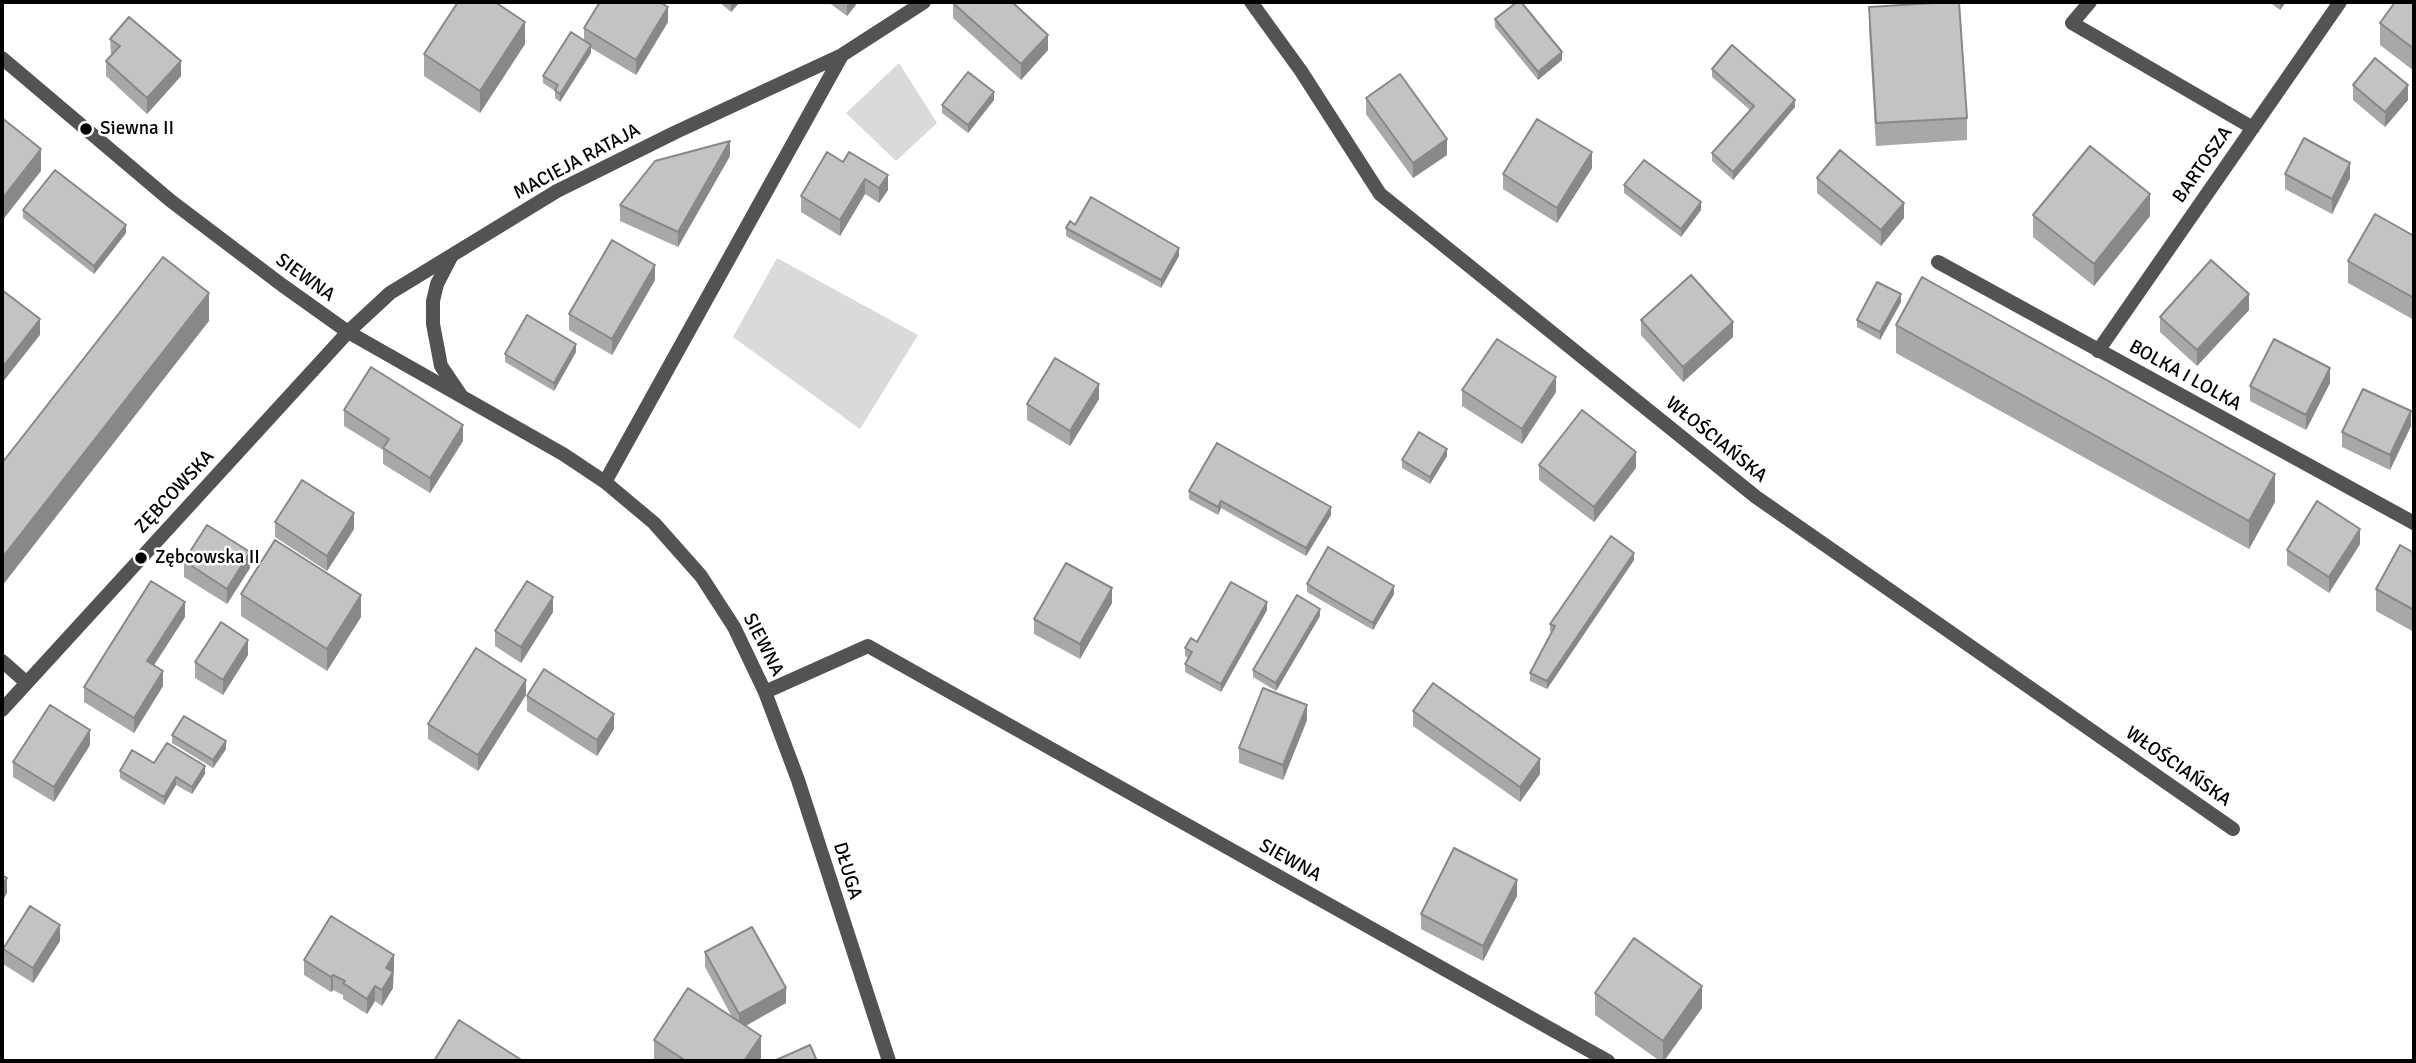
<!DOCTYPE html>
<html>
<head>
<meta charset="utf-8">
<style>
  body { margin:0 }
  #map { position:relative; width:2416px; height:1063px; overflow:hidden; background:#fff; font-family:Signika,sans-serif }
  canvas { display:block }
  .frame { position:absolute; inset:0; border:4px solid #000; pointer-events:none }
</style>
</head>
<body>
<div id="map">
<canvas width="2416" height="1063"></canvas>
<div class="frame"></div>
</div>
<script>
const ctx = document.querySelector('canvas').getContext('2d');
ctx.lineJoin = 'round';
function paint(path, color) { ctx.fillStyle = color; ctx.fill(path, 'evenodd'); }
const toPath = rows => new Path2D(rows.map(r => 'M' + r).join(''));
function stroke(path, color, width, dash) { ctx.strokeStyle = color; ctx.lineWidth = width; ctx.lineCap = dash ? 'butt' : 'round'; ctx.setLineDash(dash || []); ctx.stroke(path); }
function drawText(font, color, halo, rows, align = 'center') {
  ctx.font = font + ' Signika,sans-serif'; ctx.lineWidth = 5; ctx.setLineDash([]); ctx.textBaseline = 'middle'; ctx.strokeStyle = halo; ctx.fillStyle = color; for (const [text, x, y, turn = 0] of rows) {
    ctx.save(); ctx.translate(x, y); ctx.rotate((+turn || 0) * Math.PI / 180); ctx.textAlign = isNaN(turn) ? turn : align; if (halo) ctx.strokeText(text, 0, 0); ctx.fillText(text, 0, 0); ctx.restore();
  }
}
paint(toPath([
  [899,63,937,123,896,161,846,113],
  [777,258,918,335,860,429,733,337]
]), '#dadada');
stroke(toPath([
  [1251,2,1301,71,1380,194,1756,497,2233,829],
  [2090,2,2072,23,2253,128],
  [451,257,437,284,433,301,433,324,441,366,460,394],
  [1938,262,2414,523],
  [2098,351,2340,2],
  [605,482,842,55],
  [2,661,27,683],
  [765,692,868,646,1608,1061],
  [2,710,348,332,390,293,557,191,676,132,842,55,924,2]
]), '#535353', 14);
stroke(toPath([
  [2,58,171,201,282,285,348,332,563,454,605,482,654,523,701,576,734,627,765,692,798,780,889,1061]
]), '#535353', 14);
paint(toPath([
  [719,2,740,2,731,12],
  [828,2,858,2,847,16],
  [2269,2,2286,2,2280,10],
  [2414,2,2414,71,2380,45,2380,23],
  [953,3,1048,50,1021,80,953,18],
  [1869,7,1967,118,1967,140,1876,146,1869,29],
  [1495,19,1562,60,1538,80,1495,27],
  [668,22,636,75,591,48,591,53,560,102,555,98,555,91,543,83,543,76,584,41,584,28],
  [110,39,181,76,147,114,106,76,106,61,111,55],
  [525,44,480,113,424,76,424,54],
  [1712,69,1795,107,1733,180,1712,161,1712,153,1750,110,1712,77],
  [2353,85,2408,100,2385,127,2353,100],
  [1366,98,1447,155,1413,178,1366,114],
  [994,100,968,133,942,113,942,105],
  [730,156,678,247,620,221,620,205],
  [843,162,888,190,879,203,865,194,840,236,801,212,801,196],
  [1592,168,1557,223,1503,189,1503,174],
  [2285,174,2350,178,2332,214,2285,189],
  [1817,178,1904,218,1881,246,1817,193],
  [1624,185,1701,210,1681,237,1624,193],
  [23,210,126,233,94,274,23,218],
  [2033,215,2150,216,2094,286,2033,237],
  [1075,225,1179,256,1161,288,1066,236,1066,228],
  [2414,236,2414,320,2348,283,2348,261],
  [655,280,612,355,569,330,569,314],
  [1901,302,1880,340,1857,327,1857,320],
  [2249,310,2197,366,2160,332,2160,317],
  [1641,320,1733,337,1683,382,1641,335],
  [1896,325,2275,502,2249,549,1896,353],
  [576,352,554,391,505,362,505,354],
  [2330,383,2306,430,2250,401,2250,386],
  [1462,390,1556,392,1522,444,1462,406],
  [1099,399,1070,446,1027,420,1027,404],
  [344,410,463,441,430,493,383,464,383,450,344,426],
  [2411,426,2390,470,2342,447,2342,432],
  [1447,456,1430,484,1402,468,1402,460],
  [1539,465,1636,468,1594,522,1539,480],
  [1189,491,1331,515,1306,556,1221,508,1218,515,1189,499],
  [275,522,354,529,327,571,275,537],
  [2360,544,2329,593,2287,565,2287,550],
  [2414,553,2414,632,2376,611,2376,589],
  [1634,560,1547,689,1530,681,1530,673,1552,632,1550,631,1550,624],
  [184,561,250,568,227,604,184,577],
  [1307,584,1394,594,1373,630,1307,592],
  [241,594,361,617,327,671,241,616],
  [1112,603,1080,659,1034,634,1034,619],
  [1267,610,1221,692,1185,672,1185,664,1188,658,1185,656,1185,648],
  [553,612,521,663,495,646,495,631],
  [1320,616,1276,691,1253,677,1253,670],
  [185,617,154,665,163,686,134,733,84,702,84,687],
  [248,655,223,695,195,678,195,662],
  [526,695,478,771,428,739,428,724],
  [527,696,614,729,597,756,527,711],
  [1413,711,1540,774,1520,802,1413,726],
  [1307,720,1283,780,1239,763,1239,748],
  [172,735,226,749,213,768,172,743],
  [90,745,54,802,13,777,13,762],
  [154,763,205,774,192,794,176,785,164,805,120,778,120,771],
  [1517,896,1483,961,1421,929,1421,914],
  [60,941,33,983,3,964,3,949],
  [705,952,786,1003,746,1026,761,1058,759,1061,654,1061,654,1040,732,1017,705,967],
  [304,960,394,970,393,988,382,1006,375,1001,367,1014,343,999,343,995,333,990,331,992,304,975],
  [1595,993,1702,1008,1664,1061,1660,1061,1595,1015]
]), '#a8a8a8');
paint(toPath([
  [733,2,740,2,731,12,731,4],
  [847,2,858,2,847,16],
  [2280,2,2286,2,2280,10],
  [668,7,668,22,636,75,636,60],
  [525,22,525,44,480,113,480,91],
  [1048,35,1048,50,1021,80,1021,64],
  [591,45,591,53,560,102,560,94],
  [1562,52,1562,60,1538,80,1538,72],
  [181,61,181,76,147,114,147,98],
  [2408,85,2408,100,2385,127,2385,112],
  [994,92,994,100,968,133,968,125],
  [1795,100,1795,107,1733,180,1733,172],
  [1447,139,1447,155,1413,178,1413,163],
  [730,141,730,156,678,247,678,232],
  [41,149,41,171,2,221,2,199],
  [1592,152,1592,168,1557,223,1557,208],
  [2350,163,2350,178,2332,214,2332,199],
  [888,175,888,190,879,203,879,188],
  [865,179,865,194,840,236,840,220],
  [2150,194,2150,216,2094,286,2094,264],
  [1701,202,1701,210,1681,237,1681,229],
  [1904,203,1904,218,1881,246,1881,230],
  [126,225,126,233,94,274,94,266],
  [1179,248,1179,256,1161,288,1161,280],
  [655,265,655,280,612,355,612,339],
  [209,293,209,321,2,586,2,558],
  [1901,294,1901,302,1880,340,1880,332],
  [2249,294,2249,310,2197,366,2197,350],
  [40,319,40,335,2,383,2,368],
  [1733,322,1733,337,1683,382,1683,367],
  [576,344,576,352,554,391,554,383],
  [2330,368,2330,383,2306,430,2306,415],
  [1556,377,1556,392,1522,444,1522,429],
  [1099,384,1099,399,1070,446,1070,431],
  [2411,411,2411,426,2390,470,2390,455],
  [463,425,463,441,430,493,430,478],
  [1447,449,1447,456,1430,484,1430,477],
  [1636,452,1636,468,1594,522,1594,507],
  [2275,474,2275,502,2249,549,2249,521],
  [1221,501,1221,508,1218,515,1218,507],
  [1331,507,1331,515,1306,556,1306,548],
  [354,513,354,529,327,571,327,556],
  [2360,529,2360,544,2329,593,2329,577],
  [250,552,250,568,227,604,227,589],
  [1634,553,1634,560,1547,689,1547,681],
  [1394,586,1394,594,1373,630,1373,623],
  [1112,588,1112,603,1080,659,1080,644],
  [361,595,361,617,327,671,327,649],
  [553,597,553,612,521,663,521,647],
  [185,602,185,617,147,676,147,661],
  [1267,602,1267,610,1221,692,1221,684],
  [1320,609,1320,616,1276,691,1276,683],
  [248,640,248,655,223,695,223,680],
  [163,671,163,686,134,733,134,718],
  [526,680,526,695,478,771,478,755],
  [1307,705,1307,720,1283,780,1283,765],
  [614,714,614,729,597,756,597,740],
  [90,730,90,745,54,802,54,787],
  [226,741,226,749,213,768,213,760],
  [1540,759,1540,774,1520,802,1520,787],
  [205,766,205,774,192,794,192,787],
  [176,777,176,785,164,805,164,797],
  [7,878,7,893,2,902,2,886],
  [1517,880,1517,896,1483,961,1483,946],
  [60,925,60,941,33,983,33,968],
  [394,955,394,970,388,981,393,972,393,988,382,1006,382,990,386,968],
  [333,975,333,990,331,992,331,977],
  [375,986,375,1001,367,1014,367,999],
  [1702,986,1702,1008,1664,1061,1663,1061,1663,1041],
  [786,988,786,1003,739,1029,739,1014],
  [761,1036,761,1058,759,1061,744,1061]
]), '#888');
const building = toPath([
  [458,2,495,2,525,22,480,91,424,54,458,2],
  [600,2,659,2,668,7,636,60,584,28,600,2],
  [954,2,1012,2,1048,35,1021,64,953,3,954,2],
  [1517,2,1521,2,1562,52,1538,72,1495,19,1517,2],
  [1950,2,1959,2,1967,118,1876,123,1869,7,1950,2],
  [2395,2,2414,2,2414,49,2380,23,2395,2],
  [129,17,181,61,147,98,106,61,120,46,110,39,129,17],
  [571,32,591,45,560,94,555,90,558,85,543,76,571,32],
  [1732,45,1795,100,1733,172,1712,153,1754,106,1712,69,1732,45],
  [2375,58,2408,85,2385,112,2353,85,2375,58],
  [968,72,994,92,968,125,942,105,968,72],
  [1400,74,1447,139,1413,163,1366,98,1400,74],
  [2,118,41,149,2,199,2,118],
  [1537,119,1592,152,1557,208,1503,174,1537,119],
  [2304,138,2350,163,2332,199,2285,174,2304,138],
  [730,141,678,232,620,205,655,161,730,141],
  [2090,146,2150,194,2094,264,2033,215,2090,146],
  [1840,150,1904,203,1881,230,1817,178,1840,150],
  [827,152,843,162,849,152,888,175,879,188,865,179,840,220,801,196,827,152],
  [1644,160,1701,202,1681,229,1624,185,1644,160],
  [55,170,126,225,94,266,23,210,55,170],
  [1091,197,1179,248,1161,280,1066,228,1070,221,1075,225,1091,197],
  [2375,214,2414,236,2414,298,2348,261,2375,214],
  [612,240,655,265,612,339,569,314,612,240],
  [163,257,209,293,2,558,2,463,163,257],
  [2211,260,2249,294,2197,350,2160,317,2211,260],
  [1691,275,1733,322,1683,367,1641,320,1691,275],
  [1922,277,2275,474,2249,521,1896,325,1922,277],
  [1877,282,1901,294,1880,332,1857,320,1877,282],
  [2,290,40,319,2,368,2,290],
  [527,315,576,344,554,383,505,354,527,315],
  [1497,339,1556,377,1522,429,1462,390,1497,339],
  [2274,339,2330,368,2306,415,2250,386,2274,339],
  [1055,358,1099,384,1070,431,1027,404,1055,358],
  [371,367,463,425,430,478,383,448,389,439,344,410,371,367],
  [2363,389,2411,411,2390,455,2342,432,2363,389],
  [1582,410,1636,452,1594,507,1539,465,1582,410],
  [1419,432,1447,449,1430,477,1402,460,1419,432],
  [1217,443,1331,507,1306,548,1221,501,1218,507,1189,491,1217,443],
  [302,480,354,513,327,556,275,522,302,480],
  [2317,501,2360,529,2329,577,2287,550,2317,501],
  [207,525,250,552,227,589,184,561,207,525],
  [1611,536,1634,553,1547,681,1530,673,1555,626,1550,624,1611,536],
  [275,540,361,595,327,649,241,594,275,540],
  [2400,545,2414,553,2414,610,2376,589,2400,545],
  [1328,547,1394,586,1373,623,1307,584,1328,547],
  [1066,563,1112,588,1080,644,1034,619,1066,563],
  [151,581,185,602,147,661,163,671,134,718,84,687,151,581],
  [527,581,553,597,521,647,495,631,527,581],
  [1231,582,1267,602,1221,684,1185,664,1192,652,1185,648,1191,638,1197,642,1231,582],
  [1297,595,1320,609,1276,683,1253,670,1297,595],
  [221,622,248,640,223,680,195,662,221,622],
  [476,648,526,680,478,755,428,724,476,648],
  [544,669,614,714,597,740,527,696,544,669],
  [1433,683,1540,759,1520,787,1413,711,1433,683],
  [1263,688,1307,705,1283,765,1239,748,1263,688],
  [50,705,90,730,54,787,13,762,50,705],
  [184,716,226,741,213,760,172,735,184,716],
  [167,743,205,766,192,787,176,777,164,797,120,771,132,750,154,763,167,743],
  [1454,848,1517,880,1483,946,1421,914,1454,848],
  [2,875,7,878,2,886,2,875],
  [30,906,60,925,33,968,3,949,30,906],
  [331,916,394,955,386,968,393,972,382,990,375,986,367,999,343,983,345,981,333,975,331,977,304,960,331,916],
  [752,927,786,988,739,1014,705,952,752,927],
  [1634,938,1702,986,1663,1041,1595,993,1634,938],
  [688,988,761,1036,744,1061,686,1061,654,1040,688,988],
  [459,1020,523,1061,434,1061,459,1020],
  [810,1045,817,1061,774,1061,810,1045]
]);
paint(building, '#c3c3c3');
stroke(building, '#888', 2);
for (const [x, y, r, color] of [
  [86,129,7,"#000"],
  [141,558,7,"#000"]
]) { const dot = new Path2D(); dot.arc(x, y, r, 0, 2 * Math.PI); ctx.fillStyle = color; ctx.fill(dot); stroke(dot, '#fff', 2.5); }
drawText('19px', '#000', '#fff', [
  ["Siewna II",100,129],
  ["Zębcowska II",155,558]
], 'left');
drawText('19px', '#000', '#fff', [
  ["MACIEJA RATAJA",577,162,-28],
  ["BARTOSZA",2203,165,-55],
  ["SIEWNA",305,278,36],
  ["BOLKA I LOLKA",2185,376,29],
  ["WŁOŚCIAŃSKA",1716,440,39],
  ["ZĘBCOWSKA",175,492,-47],
  ["SIEWNA",763,645,63],
  ["WŁOŚCIAŃSKA",2178,767,35],
  ["SIEWNA",1290,861,29],
  ["DŁUGA",847,871,73]
]);
</script>
</body>
</html>
